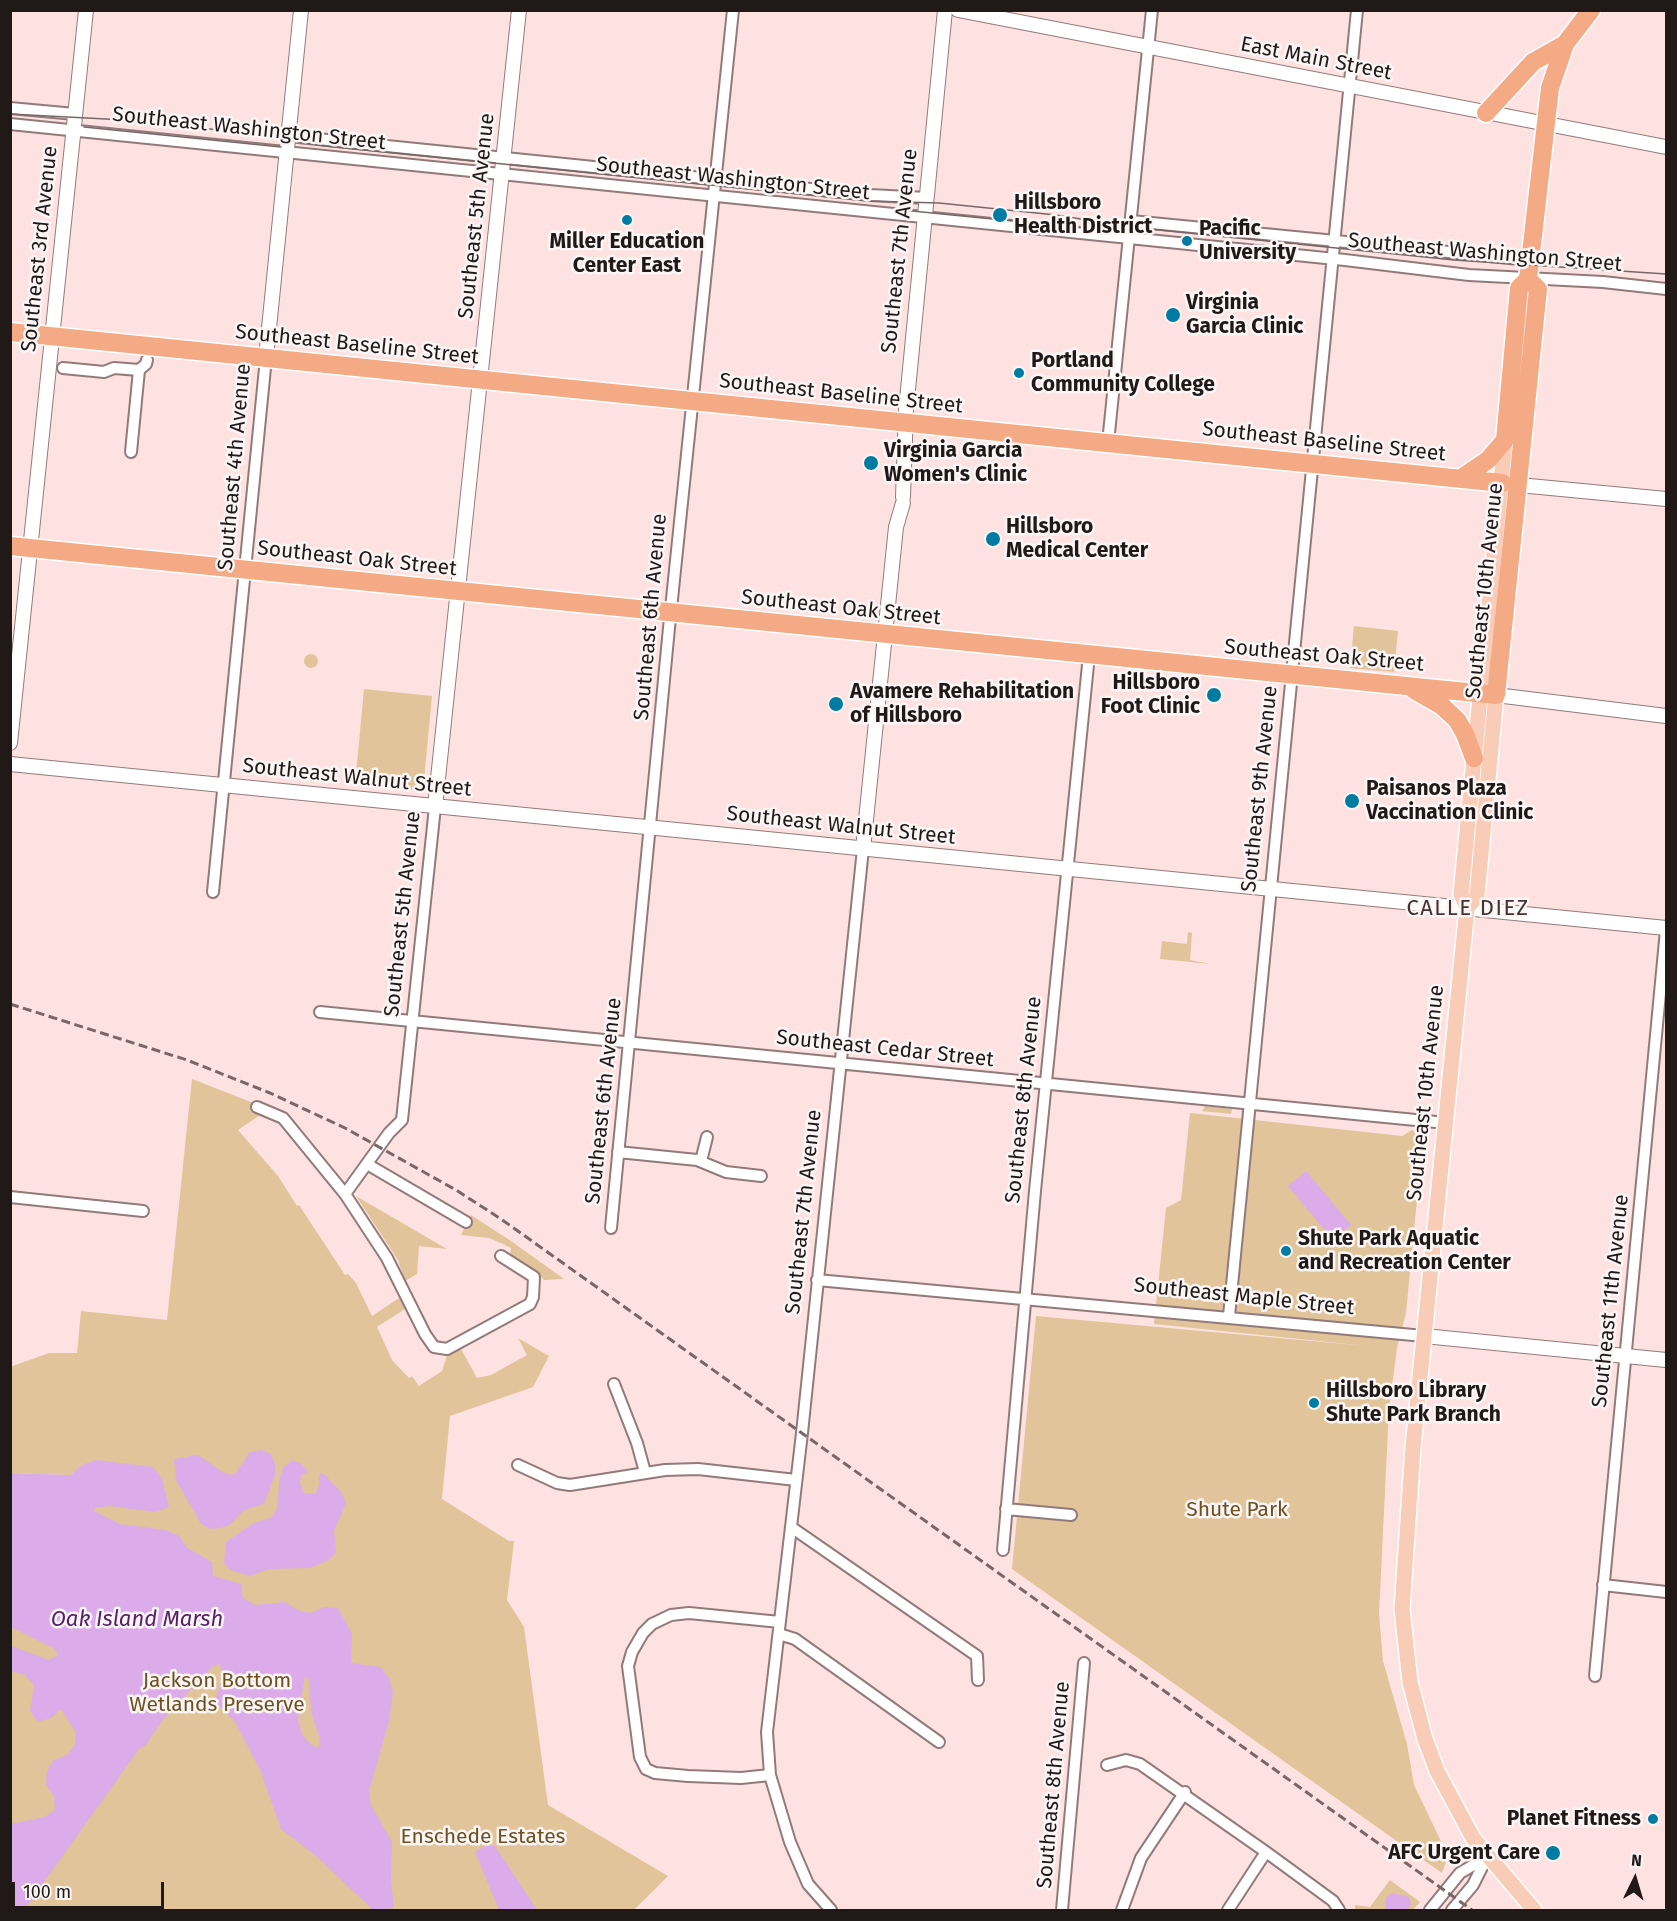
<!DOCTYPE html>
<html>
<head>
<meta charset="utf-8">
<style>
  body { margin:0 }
  #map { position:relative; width:1677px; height:1921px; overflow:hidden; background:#fee2e2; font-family:"Fira Sans",sans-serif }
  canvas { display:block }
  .frame { position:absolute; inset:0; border:12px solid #211818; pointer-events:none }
  .north { position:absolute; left:1605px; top:1849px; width:60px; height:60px; -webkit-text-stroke:4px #fbf6f6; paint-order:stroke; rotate:5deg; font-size:16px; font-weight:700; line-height:24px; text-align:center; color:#211818 }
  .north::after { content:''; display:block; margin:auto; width:21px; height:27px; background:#211818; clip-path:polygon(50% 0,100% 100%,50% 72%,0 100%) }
  .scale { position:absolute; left:12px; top:1882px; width:152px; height:27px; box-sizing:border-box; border:3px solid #211818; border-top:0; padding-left:8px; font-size:18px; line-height:21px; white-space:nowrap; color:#211818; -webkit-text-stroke:4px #fbf6f6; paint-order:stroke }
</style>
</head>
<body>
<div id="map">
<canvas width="1677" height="1921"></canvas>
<div class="frame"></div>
<div class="north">N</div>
<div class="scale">100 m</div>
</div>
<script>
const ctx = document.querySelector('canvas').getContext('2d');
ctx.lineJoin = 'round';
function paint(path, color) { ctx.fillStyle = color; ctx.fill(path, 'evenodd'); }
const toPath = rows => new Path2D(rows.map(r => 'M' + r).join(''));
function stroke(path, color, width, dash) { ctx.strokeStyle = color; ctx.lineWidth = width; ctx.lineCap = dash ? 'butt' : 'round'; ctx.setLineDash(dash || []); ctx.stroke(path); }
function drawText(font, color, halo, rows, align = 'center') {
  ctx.font = font + ' "Fira Sans",sans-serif'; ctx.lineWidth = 5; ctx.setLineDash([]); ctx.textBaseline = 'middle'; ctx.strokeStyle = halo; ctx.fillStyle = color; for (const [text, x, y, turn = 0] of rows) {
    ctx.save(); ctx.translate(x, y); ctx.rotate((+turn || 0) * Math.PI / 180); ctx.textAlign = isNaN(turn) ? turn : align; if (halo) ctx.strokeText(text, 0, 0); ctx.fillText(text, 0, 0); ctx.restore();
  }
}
paint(toPath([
  [1354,626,1398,631,1394,672,1350,668],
  '304 661a7 7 0 1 1 14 0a7 7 0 1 1-14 0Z',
  [364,689,432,696,423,791,355,785],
  [1188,932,1192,933,1190,960,1211,964,1160,959,1162,941,1187,944],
  [192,1079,269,1109,238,1130,278,1176,297,1206,299,1205,345,1275,348,1274,356,1283,372,1316,399,1298,405,1309,377,1327,392,1360,409,1378,412,1376,419,1386,442,1371,447,1355,461,1349,477,1378,491,1375,527,1355,518,1338,549,1356,533,1387,450,1416,442,1499,509,1541,514,1541,507,1600,524,1627,548,1805,668,1876,634,1910,11,1910,11,1556,66,1475,11,1473,10,1367,49,1353,77,1353,81,1311,167,1320],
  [1205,1106,1232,1109,1231,1114,1202,1111],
  [1190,1113,1402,1136,1412,1130,1421,1134,1423,1138,1406,1313,1397,1348,1389,1409,1379,1614,1383,1661,1407,1744,1414,1785,1448,1856,1442,1873,1012,1569,1036,1316,1367,1346,1154,1324,1166,1208,1181,1200],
  [356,1196,447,1249,419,1246,417,1274,405,1281,398,1260],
  [471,1215,511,1241,564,1279,544,1280,533,1269,510,1256,511,1248,503,1244,489,1238,461,1235],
  [1390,1880,1420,1902,1413,1910,1355,1910,1355,1905,1370,1907]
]), '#e1c499');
paint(toPath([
  [1306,1171,1351,1225,1333,1240,1288,1186],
  [261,1450,271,1454,275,1464,275,1475,264,1504,244,1510,230,1525,220,1528,210,1529,201,1524,176,1480,174,1459,198,1455,224,1473,234,1475,250,1452],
  [96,1460,153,1467,162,1479,169,1507,155,1512,109,1506,95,1508,94,1511,120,1524,166,1530,179,1536,187,1548,212,1562,213,1576,241,1584,243,1598,255,1605,285,1602,297,1610,310,1613,324,1607,338,1608,352,1634,351,1663,380,1667,389,1678,393,1692,389,1721,369,1791,371,1805,392,1842,391,1880,394,1908,373,1910,316,1856,281,1829,260,1770,235,1722,215,1701,224,1674,219,1664,212,1667,161,1722,145,1746,139,1749,24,1910,11,1910,11,1824,44,1817,55,1810,54,1796,46,1785,47,1771,54,1760,67,1755,75,1744,75,1731,61,1709,51,1718,38,1722,30,1711,34,1685,25,1675,11,1671,11,1646,49,1660,58,1655,55,1649,11,1627,11,1473,71,1475,82,1465],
  [305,1676,309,1680,311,1711,320,1740,319,1747,312,1746,302,1734,298,1720],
  [292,1460,302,1464,308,1472,301,1475,300,1483,304,1493,315,1494,319,1485,319,1475,323,1473,342,1493,346,1503,334,1531,336,1552,329,1560,310,1568,269,1569,250,1576,230,1570,224,1562,226,1542,252,1524,272,1517,277,1508,280,1476,284,1467],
  [484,1846,495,1846,537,1910,499,1910,475,1852],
  [1392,1893,1409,1897,1411,1904,1407,1910,1385,1910,1386,1898]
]), '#dbace9');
const street = toPath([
  [10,108,75,114],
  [10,124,1345,260,1469,275,1603,282,1666,289],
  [288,136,870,195,927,198],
  [1131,221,1530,260],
  [63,368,104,372,114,368,139,370,131,452],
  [139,370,146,364,147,360],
  [1108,443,1152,10],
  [213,892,266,358],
  [320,1012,1446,1123],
  [257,1107,283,1118,345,1194,387,1258,425,1334,434,1347,447,1349,530,1304,533,1297,534,1277,501,1256],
  [618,1152,697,1160,726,1172,761,1176],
  [701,1161,707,1137],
  [367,1164,466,1222],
  [345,1194,389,1133,402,1120,435,807],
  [10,1197,143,1211],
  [611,1228,669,628,733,10],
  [817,1280,1424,1336],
  [1229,1316,1357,10],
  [614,1384,637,1443,645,1472],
  [518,1465,557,1483,570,1485,665,1470,698,1469,796,1480],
  [1006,1509,1071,1515],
  [791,1527,977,1656,978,1680],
  [1003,1550,1035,1191,1089,655],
  [1603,1585,1666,1592],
  [779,1634,795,1639,939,1742],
  [1595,1676,1666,930],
  [1107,1765,1126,1760,1140,1764,1266,1852,1333,1901,1339,1910],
  [770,1775,741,1778,688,1776,655,1773,646,1769,640,1757,628,1666,632,1652,643,1633,652,1624,671,1615,689,1613,780,1622],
  [831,1910,808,1884,790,1842,770,1775,767,1732,802,1433,863,849],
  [1062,1910,1084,1663],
  [1122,1910,1141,1858,1185,1792],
  [1228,1910,1266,1852],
  [1430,1910,1460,1873,1487,1857],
  [1452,1910,1473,1885,1487,1857]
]);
const secondary = toPath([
  [958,10,1666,147],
  [266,358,301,10],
  [1519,485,1666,499],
  [903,497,906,410,945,10],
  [1496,695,1666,716],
  [10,743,86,10],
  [10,764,1666,928],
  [435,807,519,10],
  [863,849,896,527,903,503],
  [1424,1336,1666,1360]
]);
const primary = toPath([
  [1505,440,1461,894,1467,908,1413,1447,1402,1609,1410,1682,1425,1739,1437,1771,1473,1838,1534,1910],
  [1467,908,1477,896,1496,695]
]);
const highway = toPath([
  [1486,113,1533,62,1565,44],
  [10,332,1502,483],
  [1460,479,1488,460,1505,440,1519,288,1528,279,1550,88,1565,44,1591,10],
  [10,546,1496,695,1538,289,1528,279],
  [1414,690,1442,706,1457,720,1465,734,1474,758]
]);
stroke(street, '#937a7a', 14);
stroke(secondary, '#937a7a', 16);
stroke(primary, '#fff', 18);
stroke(highway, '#fff', 21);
stroke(street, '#fff', 10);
stroke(secondary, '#fff', 14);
stroke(primary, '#f8ccb6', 15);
stroke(highway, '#f4aa85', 18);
stroke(toPath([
  [10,114,125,120,238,132,325,146,869,201,939,203,1056,215,1130,227,1454,260,1666,274],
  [84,127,281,147],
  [902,210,1093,229]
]), '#776767', 1.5);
stroke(toPath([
  [10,1004,187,1060,270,1093,345,1128,456,1190,501,1219,1472,1910]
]), '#776767', 3, [9, 4.5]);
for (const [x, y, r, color] of [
  [1000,215,8,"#007ba2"],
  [627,220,6,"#007ba2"],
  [1187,241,6,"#007ba2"],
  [1173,315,8,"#007ba2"],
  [1019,373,6,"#007ba2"],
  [871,463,8,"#007ba2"],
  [993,539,8,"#007ba2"],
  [1214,695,8,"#007ba2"],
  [836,704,8,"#007ba2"],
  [1352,801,8,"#007ba2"],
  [1286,1251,6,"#007ba2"],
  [1314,1403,6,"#007ba2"],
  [1653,1819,6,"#007ba2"],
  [1553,1853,8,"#007ba2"]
]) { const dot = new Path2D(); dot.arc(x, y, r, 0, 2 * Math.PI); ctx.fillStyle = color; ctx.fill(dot); stroke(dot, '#fbf6f6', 2); }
drawText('21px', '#211818', '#fbf6f6', [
  ["East Main Street",1316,59,11],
  ["Southeast Washington Street",249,129,6],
  ["Southeast Washington Street",733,179,6],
  ["Southeast 5th Avenue",477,216,-84],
  ["Southeast 3rd Avenue",40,249,-84],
  ["Southeast 7th Avenue",900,251,-84],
  ["Southeast Washington Street",1485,253,5],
  ["Southeast Baseline Street",357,345,6],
  ["Southeast Baseline Street",841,394,6],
  ["Southeast Baseline Street",1324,442,6],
  ["Southeast 4th Avenue",235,467,-85],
  ["Southeast Oak Street",357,559,6],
  ["Southeast 10th Avenue",1485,591,-84],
  ["Southeast Oak Street",841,608,6],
  ["Southeast 6th Avenue",651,617,-85],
  ["Southeast Oak Street",1324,656,5],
  ["Southeast Walnut Street",357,778,6],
  ["Southeast 9th Avenue",1260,789,-84],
  ["Southeast Walnut Street",841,826,6],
  ["Southeast 5th Avenue",403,914,-84],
  ["Southeast Cedar Street",885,1049,6],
  ["Southeast 10th Avenue",1426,1093,-84],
  ["Southeast 8th Avenue",1024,1100,-84],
  ["Southeast 6th Avenue",604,1101,-84],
  ["Southeast 7th Avenue",804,1212,-84],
  ["Southeast Maple Street",1244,1297,6],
  ["Southeast 11th Avenue",1611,1301,-84],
  ["Southeast 8th Avenue",1054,1785,-85]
]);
drawText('bold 21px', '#211818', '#fbf6f6', [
  ["Hillsboro",1014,203],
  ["Health District",1014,227],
  ["Pacific",1199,229],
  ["University",1199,253],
  ["Miller Education",627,242,"center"],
  ["Center East",627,266,"center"],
  ["Virginia",1186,303],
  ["Garcia Clinic",1186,327],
  ["Portland",1031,361],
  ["Community College",1031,385],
  ["Virginia Garcia",884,451],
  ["Women's Clinic",884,475],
  ["Hillsboro",1006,527],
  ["Medical Center",1006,551],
  ["Hillsboro",1200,683,"right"],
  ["Foot Clinic",1200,707,"right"],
  ["Avamere Rehabilitation",850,692],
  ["of Hillsboro",850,716],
  ["Paisanos Plaza",1366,789],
  ["Vaccination Clinic",1366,813],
  ["Shute Park Aquatic",1298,1239],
  ["and Recreation Center",1298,1263],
  ["Hillsboro Library",1326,1391],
  ["Shute Park Branch",1326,1415],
  ["Planet Fitness",1641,1819,"right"],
  ["AFC Urgent Care",1540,1853,"right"]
], 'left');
drawText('21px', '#6f511f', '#fbf6f6', [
  ["Shute Park",1237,1510],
  ["Jackson Bottom",217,1681],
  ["Wetlands Preserve",217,1705],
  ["Enschede Estates",483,1837]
]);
ctx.letterSpacing = '1.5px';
drawText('22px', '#453131', '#fbf6f6', [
  ["CALLE DIEZ",1468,909]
]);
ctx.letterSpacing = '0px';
drawText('italic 22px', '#582068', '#fbf6f6', [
  ["Oak Island Marsh",137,1620]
]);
</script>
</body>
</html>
